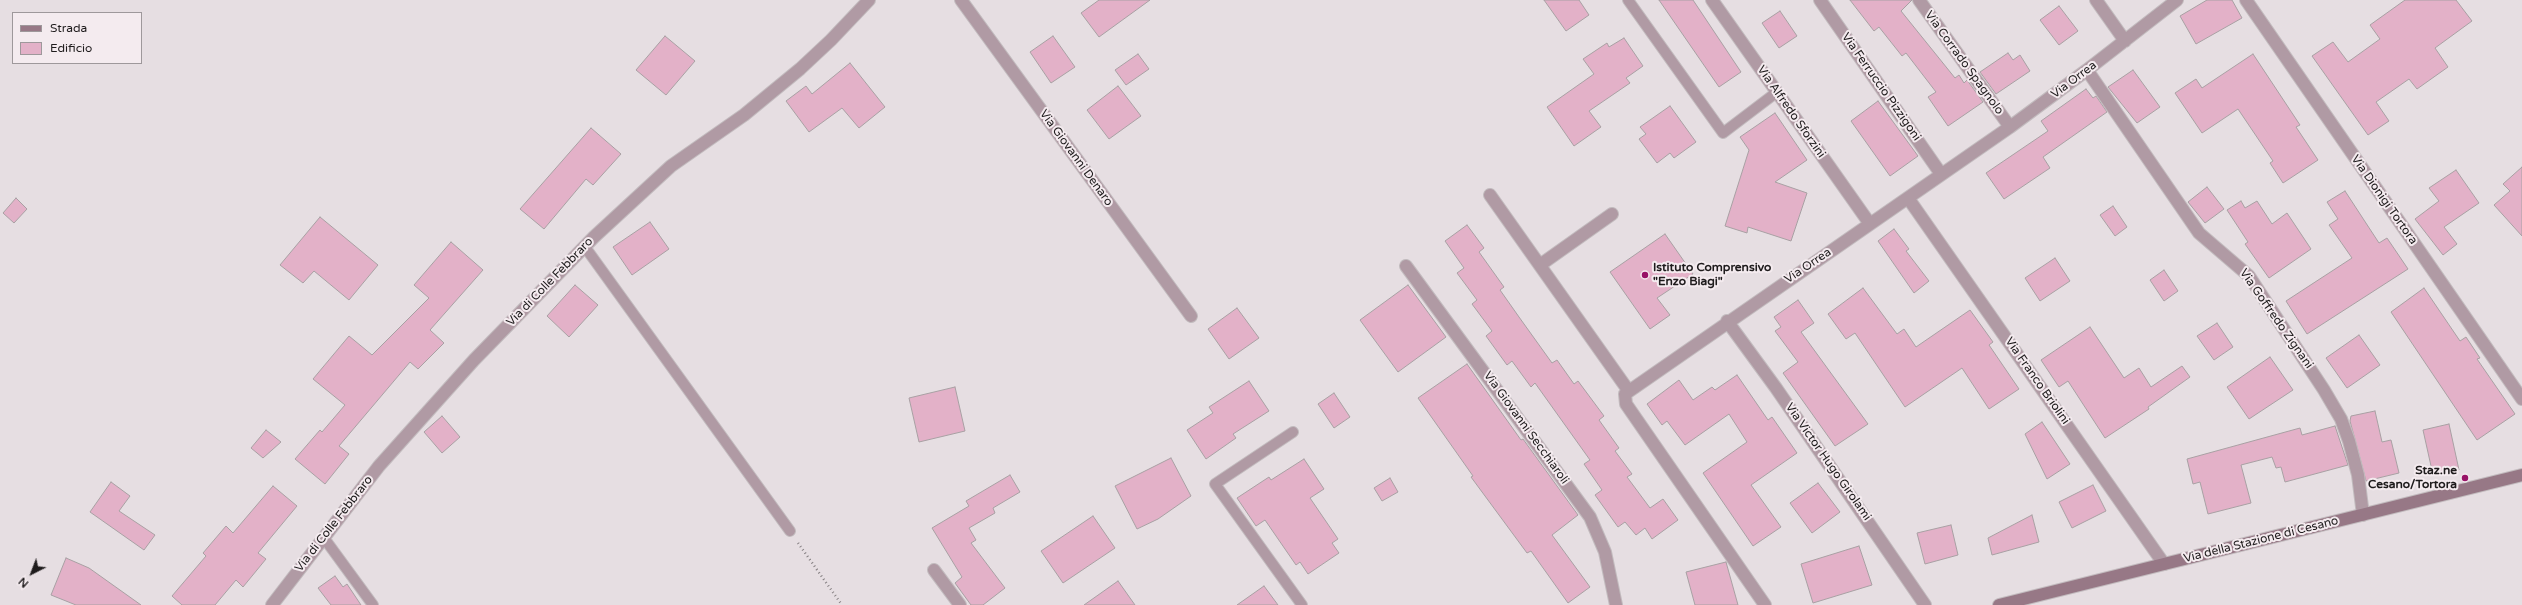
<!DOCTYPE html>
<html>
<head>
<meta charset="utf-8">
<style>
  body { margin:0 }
  #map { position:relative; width:2522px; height:605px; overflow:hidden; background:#e6dee2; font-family:"Varela Round",sans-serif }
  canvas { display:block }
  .legend { position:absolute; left:12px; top:12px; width:130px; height:52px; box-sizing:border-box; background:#f4ebef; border:1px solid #9e989b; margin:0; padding:5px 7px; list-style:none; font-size:12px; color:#1e1b1c }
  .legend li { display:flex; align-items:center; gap:8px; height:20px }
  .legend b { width:20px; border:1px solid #9e989b }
  .north { position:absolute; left:12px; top:553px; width:40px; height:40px; -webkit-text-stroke:3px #f4ebef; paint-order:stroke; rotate:222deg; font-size:11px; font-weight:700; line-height:16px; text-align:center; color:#1e1b1c }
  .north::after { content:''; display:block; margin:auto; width:14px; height:18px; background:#1e1b1c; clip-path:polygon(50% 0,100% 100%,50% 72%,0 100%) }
</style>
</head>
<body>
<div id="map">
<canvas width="2522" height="605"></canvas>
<ul class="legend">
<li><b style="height:5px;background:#977886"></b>Strada</li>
<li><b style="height:11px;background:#e3b1c8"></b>Edificio</li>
</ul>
<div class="north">N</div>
</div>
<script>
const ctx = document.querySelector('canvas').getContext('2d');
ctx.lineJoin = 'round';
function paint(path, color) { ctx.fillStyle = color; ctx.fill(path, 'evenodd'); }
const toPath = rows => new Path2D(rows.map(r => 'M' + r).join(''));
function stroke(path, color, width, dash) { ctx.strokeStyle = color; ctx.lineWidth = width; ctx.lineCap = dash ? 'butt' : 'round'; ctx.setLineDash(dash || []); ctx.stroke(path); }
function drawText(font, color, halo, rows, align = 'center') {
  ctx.font = font + ' "Varela Round",sans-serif'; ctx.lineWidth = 4; ctx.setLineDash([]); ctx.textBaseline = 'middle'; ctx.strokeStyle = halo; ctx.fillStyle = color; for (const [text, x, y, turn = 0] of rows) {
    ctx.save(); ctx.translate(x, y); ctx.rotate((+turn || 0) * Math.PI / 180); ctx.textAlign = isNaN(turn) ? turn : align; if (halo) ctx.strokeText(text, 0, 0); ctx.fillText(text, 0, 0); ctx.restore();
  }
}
const building = toPath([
  [1099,0,1150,0,1099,37,1081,13,1099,0],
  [1544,0,1579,0,1589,15,1566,31,1544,0],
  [1659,0,1693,0,1741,72,1719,87,1659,0],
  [1850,0,1912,0,1901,11,1955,78,1959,75,1964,83,1967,80,1983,102,1948,126,1928,97,1936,92,1906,53,1902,56,1879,27,1874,31,1850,0],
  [2207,0,2232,0,2242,18,2196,44,2180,16,2207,0],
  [2405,0,2456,0,2472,21,2435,48,2448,67,2417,89,2409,79,2376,102,2389,121,2368,135,2312,56,2333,42,2348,62,2380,39,2370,25,2405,0],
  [2059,6,2078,31,2059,45,2040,20,2059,6],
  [1780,11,1797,36,1779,48,1762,23,1780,11],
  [665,36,695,61,666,95,636,70,665,36],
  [1053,36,1075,67,1051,83,1030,52,1053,36],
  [1624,38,1643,66,1626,78,1630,83,1589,111,1601,127,1574,146,1547,107,1594,74,1583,59,1607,43,1609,47,1624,38],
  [2008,53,2013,60,2020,55,2030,71,1996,94,1980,72,2008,53],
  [1138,54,1149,69,1126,85,1115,70,1138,54],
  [2253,54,2300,125,2296,127,2318,160,2283,183,2270,163,2273,161,2238,109,2202,133,2175,93,2196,79,2202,88,2253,54],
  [850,63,885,107,859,128,842,108,809,132,786,101,806,86,812,94,850,63],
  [2133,70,2160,107,2137,123,2108,87,2133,70],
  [1118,86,1141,116,1109,139,1087,110,1118,86],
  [2086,89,2093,98,2096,96,2107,112,2043,157,2050,168,2004,199,1986,173,2048,131,2041,121,2086,89],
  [1878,101,1918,156,1890,176,1851,121,1878,101],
  [1670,106,1696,142,1674,158,1670,153,1657,163,1639,139,1646,134,1640,127,1670,106],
  [1775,113,1807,160,1775,182,1807,193,1791,241,1748,227,1747,233,1725,226,1749,150,1740,137,1775,113],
  [591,128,621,154,593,185,586,179,544,229,520,209,591,128],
  [2522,167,2522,236,2494,205,2510,191,2503,184,2522,167],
  [2456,170,2479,203,2444,227,2457,244,2443,255,2415,219,2439,201,2429,188,2456,170],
  [2207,187,2224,209,2205,223,2188,202,2207,187],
  [2345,191,2379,243,2387,238,2408,269,2307,334,2286,301,2352,258,2329,225,2338,219,2327,202,2345,191],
  [16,198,27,209,14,223,3,213,16,198],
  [2241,201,2245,208,2257,201,2272,224,2287,213,2311,249,2269,278,2245,244,2248,242,2227,210,2241,201],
  [2113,206,2127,227,2115,236,2100,215,2113,206],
  [320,217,378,265,349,300,314,271,303,283,280,265,320,217],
  [650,222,669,249,632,275,613,247,650,222],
  [1467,225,1484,248,1479,252,1504,287,1500,290,1519,317,1552,363,1557,360,1574,384,1578,381,1604,416,1599,420,1619,448,1615,451,1632,474,1627,477,1650,508,1663,499,1678,520,1652,539,1645,528,1636,535,1625,522,1618,527,1595,495,1602,490,1584,464,1590,460,1535,383,1531,387,1512,361,1507,365,1486,336,1492,331,1472,304,1477,300,1457,273,1464,268,1445,241,1467,225],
  [1894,229,1909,249,1906,251,1929,281,1914,293,1878,241,1894,229],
  [1665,234,1693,274,1657,298,1670,315,1650,329,1610,272,1665,234],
  [451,242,483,270,430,330,444,343,418,369,410,362,339,446,349,454,325,484,295,459,320,430,322,432,345,405,313,379,349,336,372,355,429,298,414,285,451,242],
  [2055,258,2070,281,2040,301,2025,278,2055,258],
  [2164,270,2178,291,2164,301,2150,280,2164,270],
  [575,285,598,305,569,337,547,316,575,285],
  [1408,285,1446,337,1398,372,1360,320,1408,285],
  [1863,288,1897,334,1904,329,1916,347,1970,310,1993,342,1989,345,2019,389,1989,409,1962,368,1905,407,1855,333,1846,339,1828,314,1863,288],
  [2424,288,2460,341,2466,337,2480,358,2477,359,2515,414,2477,440,2391,312,2424,288],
  [1798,300,1814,323,1801,332,1868,424,1835,446,1783,373,1798,362,1775,331,1781,327,1774,317,1798,300],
  [1237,308,1259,338,1229,359,1208,329,1237,308],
  [2217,323,2233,347,2214,360,2197,336,2217,323],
  [2090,327,2124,378,2139,368,2151,387,2182,366,2190,377,2148,407,2149,409,2105,438,2068,381,2059,387,2041,360,2090,327],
  [2359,335,2380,365,2347,388,2326,358,2359,335],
  [2270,357,2293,390,2249,419,2227,387,2270,357],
  [1467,364,1521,440,1523,439,1578,515,1552,535,1590,587,1568,603,1531,551,1527,553,1471,477,1473,476,1418,398,1467,364],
  [1737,375,1768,420,1772,417,1797,453,1751,485,1781,527,1753,546,1703,473,1747,442,1729,414,1685,445,1667,421,1662,425,1647,404,1679,380,1693,400,1712,387,1715,390,1737,375],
  [1249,381,1269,411,1233,434,1236,438,1206,459,1187,430,1213,413,1209,407,1249,381],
  [955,387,965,431,919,442,909,398,955,387],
  [1334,393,1350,417,1334,428,1318,404,1334,393],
  [2375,411,2382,442,2391,440,2399,473,2366,481,2350,421,2351,416,2375,411],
  [442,416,460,437,442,453,424,432,442,416],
  [2042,422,2070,464,2047,479,2025,434,2042,422],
  [2449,424,2459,470,2433,475,2423,430,2449,424],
  [2335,426,2348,465,2285,482,2281,467,2276,468,2272,457,2241,465,2251,503,2208,514,2200,482,2193,484,2187,459,2300,428,2302,435,2335,426],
  [266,430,281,442,263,458,251,448,266,430],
  [1171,458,1191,496,1158,519,1137,529,1115,486,1171,458],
  [1304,459,1324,489,1310,498,1338,539,1332,543,1339,553,1308,574,1300,562,1296,565,1265,520,1256,526,1237,498,1269,477,1271,480,1304,459],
  [1010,475,1020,492,993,508,995,513,969,528,976,540,971,543,1005,588,983,605,971,605,955,583,962,577,932,528,969,506,966,501,1010,475],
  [1390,478,1398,492,1382,501,1374,488,1390,478],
  [111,482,130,496,119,511,155,535,144,550,90,512,111,482],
  [1818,483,1840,512,1812,533,1790,503,1818,483],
  [2093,485,2106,511,2072,528,2059,502,2093,485],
  [273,486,297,506,258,553,266,559,243,587,236,580,215,605,182,605,172,596,206,556,203,553,226,526,233,533,273,486],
  [2032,515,2039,542,1992,555,1988,538,2032,515],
  [1093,516,1115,548,1063,583,1041,551,1093,516],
  [1951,525,1958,555,1925,564,1917,533,1951,525],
  [1859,546,1872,585,1813,603,1801,564,1859,546],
  [66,558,89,568,141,605,76,605,51,595,66,558],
  [1726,562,1738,605,1695,605,1686,572,1726,562],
  [335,576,343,587,347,584,361,605,331,605,318,588,335,576],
  [1118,581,1135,605,1084,605,1118,581],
  [1264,586,1278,605,1237,605,1264,586]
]);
paint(building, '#e3b1c8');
stroke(building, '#a8a0a3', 1);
const lane = toPath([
  [1628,0,1723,133,1777,92],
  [585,247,790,531],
  [1293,432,1215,484,1302,605],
  [324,538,373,605]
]);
const street = toPath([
  [961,0,1191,316],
  [1712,0,1870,224],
  [1820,0,1941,174],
  [1919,0,2010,127],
  [2096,0,2125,41],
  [2246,0,2522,399],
  [2087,70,2199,233,2249,276,2324,390,2341,419,2349,441,2358,475,2363,515],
  [1490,195,1628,390],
  [1908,198,2164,564],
  [1540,265,1612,214],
  [1406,266,1590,517,1605,552,1616,605],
  [1727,321,1776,388,1925,605],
  [934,570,960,605],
  [272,605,379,466,474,360,594,237,671,166,744,115,800,69,831,40,869,0],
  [1765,605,1626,404,1625,394,2010,127,2087,70,2177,0]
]);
const secondary = toPath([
  [1999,605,2522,475]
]);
stroke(lane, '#c2bbbe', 12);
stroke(street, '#c2bbbe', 14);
stroke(secondary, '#c2bbbe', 14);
stroke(toPath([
  [798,543,842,605]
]), '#868083', 2.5, [1, 3]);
stroke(lane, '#b09aa4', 10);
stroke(street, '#b09aa4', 12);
stroke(secondary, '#977886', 12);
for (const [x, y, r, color] of [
  [1645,275,4,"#981267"],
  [2465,478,4,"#981267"]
]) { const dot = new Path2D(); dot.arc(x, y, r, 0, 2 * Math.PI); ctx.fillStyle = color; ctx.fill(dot); stroke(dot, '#f4ebef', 1.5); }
drawText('12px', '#1e1b1c', '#f4ebef', [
  ["Via Corrado Spagnolo",1964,63,54],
  ["Via Orrea",2074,80,-37],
  ["Via Ferruccio Pizzigoni",1881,87,55],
  ["Via Alfredo Sforzini",1791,112,55],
  ["Via Giovanni Denaro",1076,158,54],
  ["Via Dionigi Tortora",2384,200,55],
  ["Via Orrea",1808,266,-34],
  ["Via di Colle Febbraro",550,282,-46],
  ["Via Goffredo Zignani",2276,319,55],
  ["Via Franco Briolini",2037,381,55],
  ["Via Giovanni Secchiaroli",1526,428,54],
  ["Via Victor Hugo Girolami",1828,462,55],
  ["Via di Colle Febbraro",334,524,-52],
  ["Via della Stazione di Cesano",2261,540,-14]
]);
drawText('bold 12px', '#1e1b1c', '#f4ebef', [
  ["Istituto Comprensivo",1653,268],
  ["\"Enzo Biagi\"",1653,282],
  ["Staz.ne",2457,471,"right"],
  ["Cesano/Tortora",2457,485,"right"]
], 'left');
</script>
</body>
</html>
